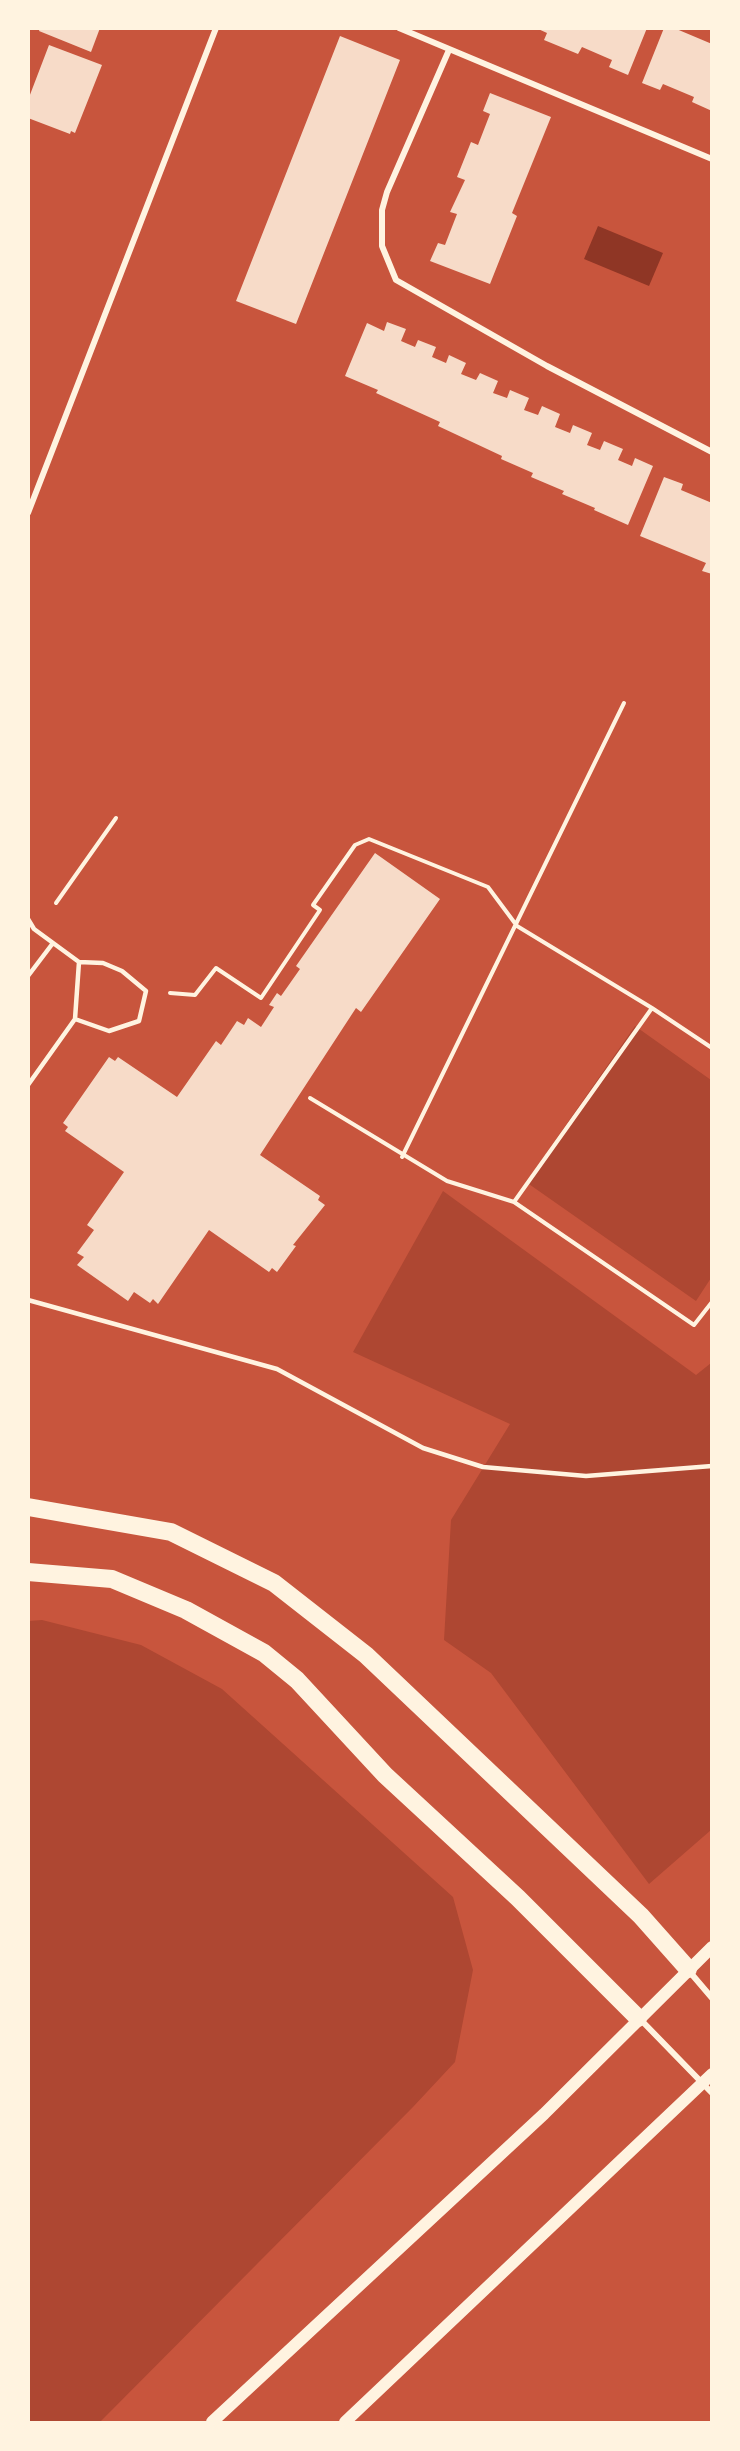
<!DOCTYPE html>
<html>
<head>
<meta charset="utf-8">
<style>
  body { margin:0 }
  #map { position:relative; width:740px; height:2451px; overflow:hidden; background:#c8553d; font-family:"Titillium Web",sans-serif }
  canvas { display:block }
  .frame { position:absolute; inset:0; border:30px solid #fff3e0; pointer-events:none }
</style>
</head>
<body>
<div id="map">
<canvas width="740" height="2451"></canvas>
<div class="frame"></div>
</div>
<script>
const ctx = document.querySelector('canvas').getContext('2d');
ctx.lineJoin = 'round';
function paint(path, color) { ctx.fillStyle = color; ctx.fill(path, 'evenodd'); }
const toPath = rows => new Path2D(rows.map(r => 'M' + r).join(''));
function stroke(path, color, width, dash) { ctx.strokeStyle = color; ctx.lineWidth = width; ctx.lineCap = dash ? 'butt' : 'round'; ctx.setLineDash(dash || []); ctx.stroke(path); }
paint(toPath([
  [635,1026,711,1080,711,1278,696,1301,526,1182],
  [443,1191,696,1375,711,1363,711,1830,649,1884,491,1673,444,1640,451,1520,510,1424,353,1352],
  [42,1620,141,1645,222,1689,453,1897,473,1970,455,2062,413,2107,100,2422,29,2422,28,1621]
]), '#ae4732');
paint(toPath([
  [598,226,663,253,649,286,584,259]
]), '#8f3625');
paint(toPath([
  [40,28,100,28,91,52,39,31],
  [536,28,647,28,628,75,609,67,612,60,582,47,578,54,544,40,547,33],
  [664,28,674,28,712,44,712,111,692,102,694,97,663,84,660,90,642,83],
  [340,36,400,60,296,324,236,301],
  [49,45,102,65,75,133,71,131,70,134,28,118,28,100],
  [490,93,551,117,512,213,517,216,490,284,430,261,438,243,445,245,457,214,450,212,465,180,457,177,471,142,478,145,490,114,483,111],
  [387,322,406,329,401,341,415,347,418,340,436,347,432,357,446,363,449,355,466,363,461,374,476,380,480,373,498,381,493,393,507,398,510,390,529,398,524,410,538,415,542,406,560,414,555,427,570,433,573,425,592,433,587,445,600,450,604,441,623,449,618,460,632,466,635,458,653,466,628,525,594,510,595,508,562,494,564,491,531,477,533,473,501,459,502,456,438,426,440,422,376,393,378,390,345,376,367,323,384,331],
  [664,477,683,484,681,490,712,503,712,574,702,571,706,563,640,536],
  [375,853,440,899,361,1012,356,1008,260,1155,320,1196,318,1200,325,1205,293,1245,296,1246,277,1272,272,1268,269,1272,209,1230,158,1304,153,1299,150,1303,134,1292,128,1301,77,1265,84,1257,77,1253,94,1230,87,1225,124,1172,65,1131,68,1127,63,1123,109,1057,115,1061,118,1057,177,1097,216,1041,221,1045,237,1021,244,1025,248,1018,261,1027,274,1007,269,1005,277,993,281,996,300,969,296,966]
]), '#f7dbc8');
stroke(toPath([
  [56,903,116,818],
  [170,993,195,995,216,968,261,998,320,910,313,905,355,845,369,839,488,887,517,926,652,1008,712,1048],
  [652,1008,514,1202,694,1325,712,1302],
  [310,1098,447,1181,514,1202],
  [402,1157,624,703]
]), '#fff3e0', 4);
stroke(toPath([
  [28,919,34,929,79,962,75,1019,28,1085],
  [28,976,53,943],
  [75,1019,109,1031,139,1021,146,991,122,971,103,963,79,962],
  [28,1300,277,1369,423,1448,483,1467,586,1476,712,1466]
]), '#fff3e0', 4.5);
stroke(toPath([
  [399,28,712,159],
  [449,50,387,192,382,210,382,246,396,280,547,366,712,452],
  [28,513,216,28],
  [689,1971,712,1998],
  [639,2018,712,2093]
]), '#fff3e0', 6);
stroke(toPath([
  [212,2422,544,2114,712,1947],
  [345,2422,712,2074]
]), '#fff3e0', 12);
stroke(toPath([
  [28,1507,171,1532,274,1583,366,1655,641,1916,688,1969],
  [28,1572,112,1579,186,1610,264,1653,297,1680,385,1775,518,1898,638,2018]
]), '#fff3e0', 18);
</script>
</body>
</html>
